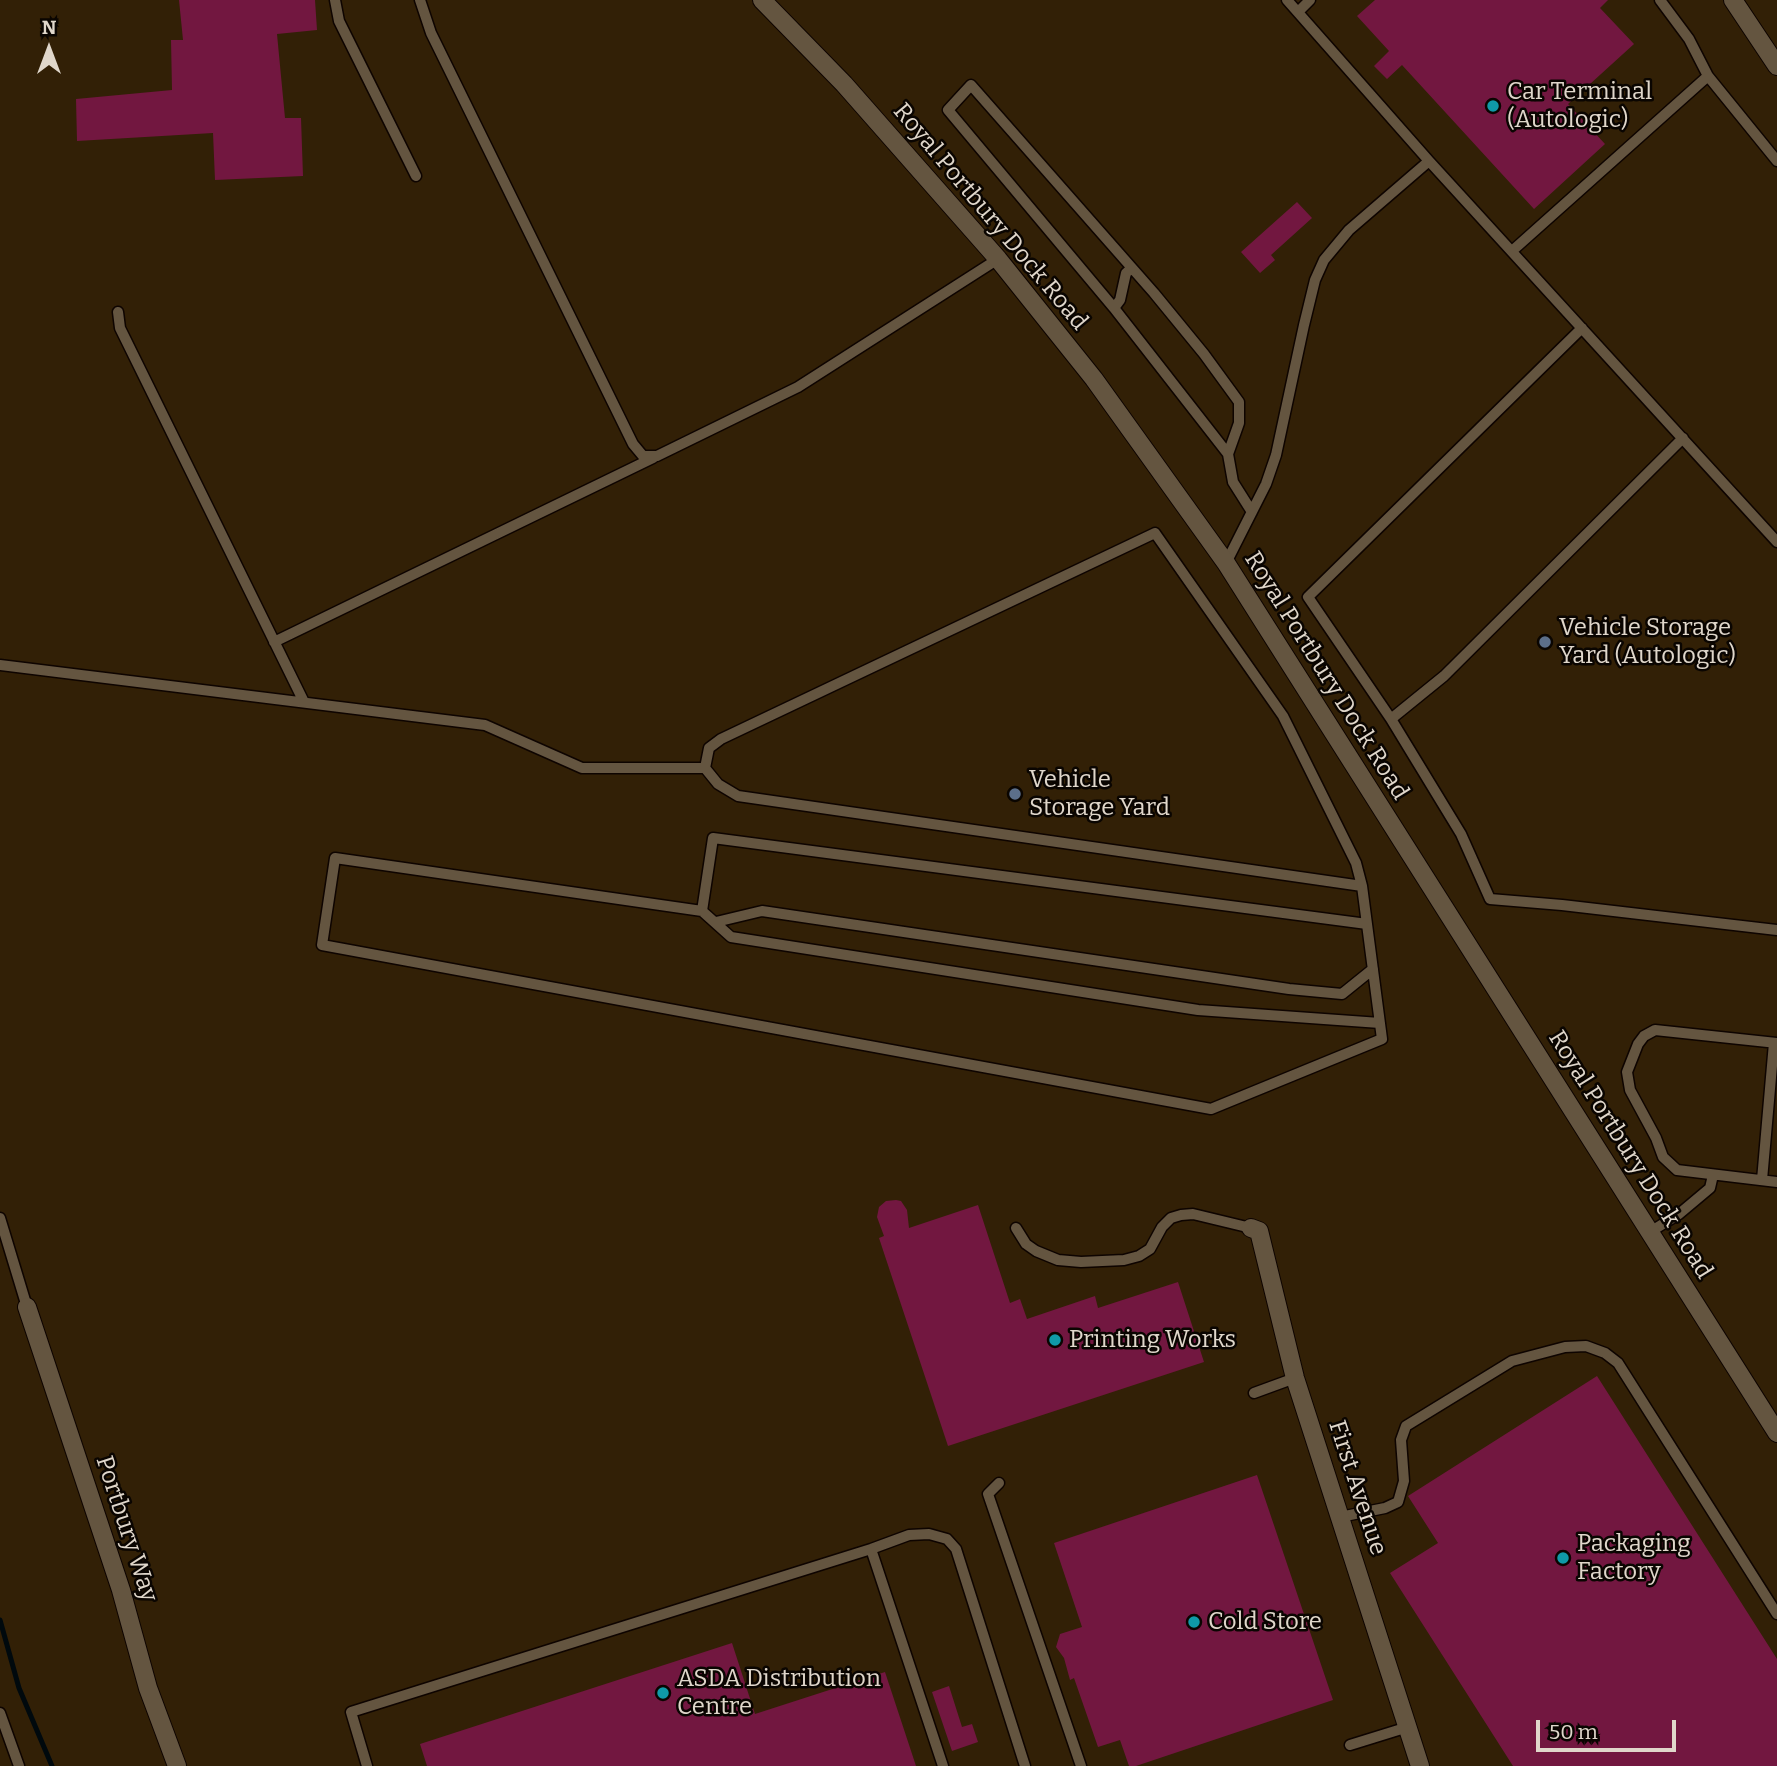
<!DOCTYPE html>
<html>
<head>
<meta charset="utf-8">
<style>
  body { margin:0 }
  #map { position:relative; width:1777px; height:1766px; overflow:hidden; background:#251805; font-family:Bitter,serif }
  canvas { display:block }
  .north { position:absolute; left:14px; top:14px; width:70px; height:70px; -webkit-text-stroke:5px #0a0501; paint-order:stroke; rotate:0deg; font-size:19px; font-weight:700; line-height:28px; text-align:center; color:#e0d7cb }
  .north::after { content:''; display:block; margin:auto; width:24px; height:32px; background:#e0d7cb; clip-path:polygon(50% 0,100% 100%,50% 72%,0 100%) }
  .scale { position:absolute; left:1536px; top:1720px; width:140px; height:32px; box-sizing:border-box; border:4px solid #e0d7cb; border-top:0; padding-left:9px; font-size:21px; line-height:24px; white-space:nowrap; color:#e0d7cb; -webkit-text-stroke:5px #0a0501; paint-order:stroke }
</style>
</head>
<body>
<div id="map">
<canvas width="1777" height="1766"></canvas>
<div class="north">N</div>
<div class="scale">50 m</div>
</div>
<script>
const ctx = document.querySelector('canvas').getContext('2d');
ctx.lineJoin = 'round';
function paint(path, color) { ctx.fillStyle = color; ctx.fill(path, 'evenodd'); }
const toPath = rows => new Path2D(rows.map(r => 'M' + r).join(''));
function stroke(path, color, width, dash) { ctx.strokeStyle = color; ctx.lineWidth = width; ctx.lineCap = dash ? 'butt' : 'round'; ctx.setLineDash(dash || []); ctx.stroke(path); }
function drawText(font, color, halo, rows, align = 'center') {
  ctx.font = font + ' Bitter,serif'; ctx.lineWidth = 5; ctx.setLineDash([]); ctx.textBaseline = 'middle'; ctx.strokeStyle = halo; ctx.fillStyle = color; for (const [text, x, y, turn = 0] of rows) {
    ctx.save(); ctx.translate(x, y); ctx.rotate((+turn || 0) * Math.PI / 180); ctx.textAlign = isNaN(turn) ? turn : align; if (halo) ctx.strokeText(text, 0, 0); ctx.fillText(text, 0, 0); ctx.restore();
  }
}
paint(toPath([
  [0,0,1777,0,1777,1766,0,1766]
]), '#322006');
stroke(toPath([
  [0,1620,19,1688,52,1766]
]), '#00090d', 5);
paint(toPath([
  [179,0,315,0,317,30,277,34,285,118,301,118,303,176,215,180,213,133,77,141,76,99,172,90,171,40,183,40],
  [1375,0,1608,0,1600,8,1634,44,1568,104,1605,144,1534,209,1402,65,1387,79,1374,66,1389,51,1357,16],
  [1297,202,1312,218,1271,255,1275,260,1260,273,1241,252],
  [896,1200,901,1201,907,1210,909,1228,978,1205,1010,1303,1020,1299,1027,1319,1095,1296,1098,1308,1178,1282,1204,1362,948,1446,879,1238,884,1236,877,1217,879,1207,886,1201],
  [1597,1376,1777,1659,1777,1766,1513,1766,1390,1573,1438,1543,1408,1496],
  [1257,1475,1333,1700,1136,1766,1129,1766,1120,1740,1098,1747,1074,1678,1070,1680,1064,1658,1056,1647,1060,1634,1082,1627,1054,1543],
  [732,1643,755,1714,885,1672,916,1766,427,1766,420,1744],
  [949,1686,962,1727,972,1724,978,1742,952,1751,932,1692]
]), '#721740');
const service = toPath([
  [335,0,339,21,416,176],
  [420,0,431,33,633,444,643,456,657,456,798,387,998,259],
  [1287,0,1429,161,1777,542],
  [1660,0,1689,39,1708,76],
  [1298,12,1310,0],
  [1512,251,1708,76,1777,161],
  [1114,308,1120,300,1126,273,1132,268],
  [118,312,120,328,304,702],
  [1683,438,1444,676,1391,719,1461,834,1490,899,1562,905,1777,930],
  [1228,454,1239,423,1239,402,1204,354,1154,293,971,85,948,110,1114,308,1228,454,1233,482,1252,512],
  [1155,533,1283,716,1356,863,1362,886,738,796,718,784,705,768,709,748,721,739,1155,533],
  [1226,563,1266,484,1276,455,1304,325,1315,280,1324,260,1349,230,1429,161],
  [274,642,653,458],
  [0,665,485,725,582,768,705,768],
  [1391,719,1308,597,1582,328],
  [1362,886,1382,1039,1211,1109,322,945,335,858,702,911,731,937,1198,1010,1380,1023],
  [702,911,713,838,1367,924],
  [716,922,762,911,1289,989,1342,994,1373,969],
  [1777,1043,1655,1030,1644,1036,1638,1044,1627,1072,1630,1090,1656,1138,1663,1157,1677,1170,1777,1182],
  [1762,1180,1774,1043],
  [0,1218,27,1307],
  [1016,1228,1026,1244,1036,1251,1058,1260,1081,1262,1124,1260,1139,1256,1150,1249,1162,1227,1171,1218,1181,1215,1193,1214,1251,1228],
  [1650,1232,1679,1214,1710,1188,1713,1175],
  [1254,1393,1295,1378],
  [999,1483,988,1494,1081,1766],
  [1340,1517,1385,1508,1398,1502,1404,1481,1401,1440,1406,1426,1512,1361,1565,1347,1586,1346,1605,1353,1618,1363,1777,1614],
  [871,1549,943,1766],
  [0,1713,19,1766],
  [1350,1745,1408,1727],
  [367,1766,351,1712,871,1549,909,1535,929,1534,947,1539,956,1549,1025,1766]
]);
const minor = toPath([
  [762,0,844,84,998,259,1094,379,1226,563,1777,1433],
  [1733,0,1777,66],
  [1251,1228,1259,1231,1295,1378,1420,1766],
  [27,1307,121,1590,148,1688,177,1766]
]);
stroke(service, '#0e0400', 13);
stroke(minor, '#0e0400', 20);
stroke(service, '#645540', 10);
stroke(minor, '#645540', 18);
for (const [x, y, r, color] of [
  [1493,106,7,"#0f9aa8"],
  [1545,642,7,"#5c6f8a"],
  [1015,794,7,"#5c6f8a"],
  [1055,1340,7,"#0f9aa8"],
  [1563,1558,7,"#0f9aa8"],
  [1194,1622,7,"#0f9aa8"],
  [663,1693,7,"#0f9aa8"]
]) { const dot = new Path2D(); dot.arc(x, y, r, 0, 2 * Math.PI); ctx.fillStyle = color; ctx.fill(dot); stroke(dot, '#0a0501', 2.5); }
drawText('24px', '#e0d7cb', '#0a0501', [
  ["Car Terminal",1507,92],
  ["(Autologic)",1507,120],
  ["Vehicle Storage",1559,628],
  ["Yard (Autologic)",1559,656],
  ["Vehicle",1029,780],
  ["Storage Yard",1029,808],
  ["Printing Works",1069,1340],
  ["Packaging",1577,1544],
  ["Factory",1577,1572],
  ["Cold Store",1208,1622],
  ["ASDA Distribution",677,1679],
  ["Centre",677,1707]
], 'left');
drawText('24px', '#e0d7cb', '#0a0501', [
  ["Royal Portbury Dock Road",990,217,50],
  ["Royal Portbury Dock Road",1326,676,58],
  ["Royal Portbury Dock Road",1630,1155,58],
  ["First Avenue",1357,1488,72],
  ["Portbury Way",126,1529,72]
]);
</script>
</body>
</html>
